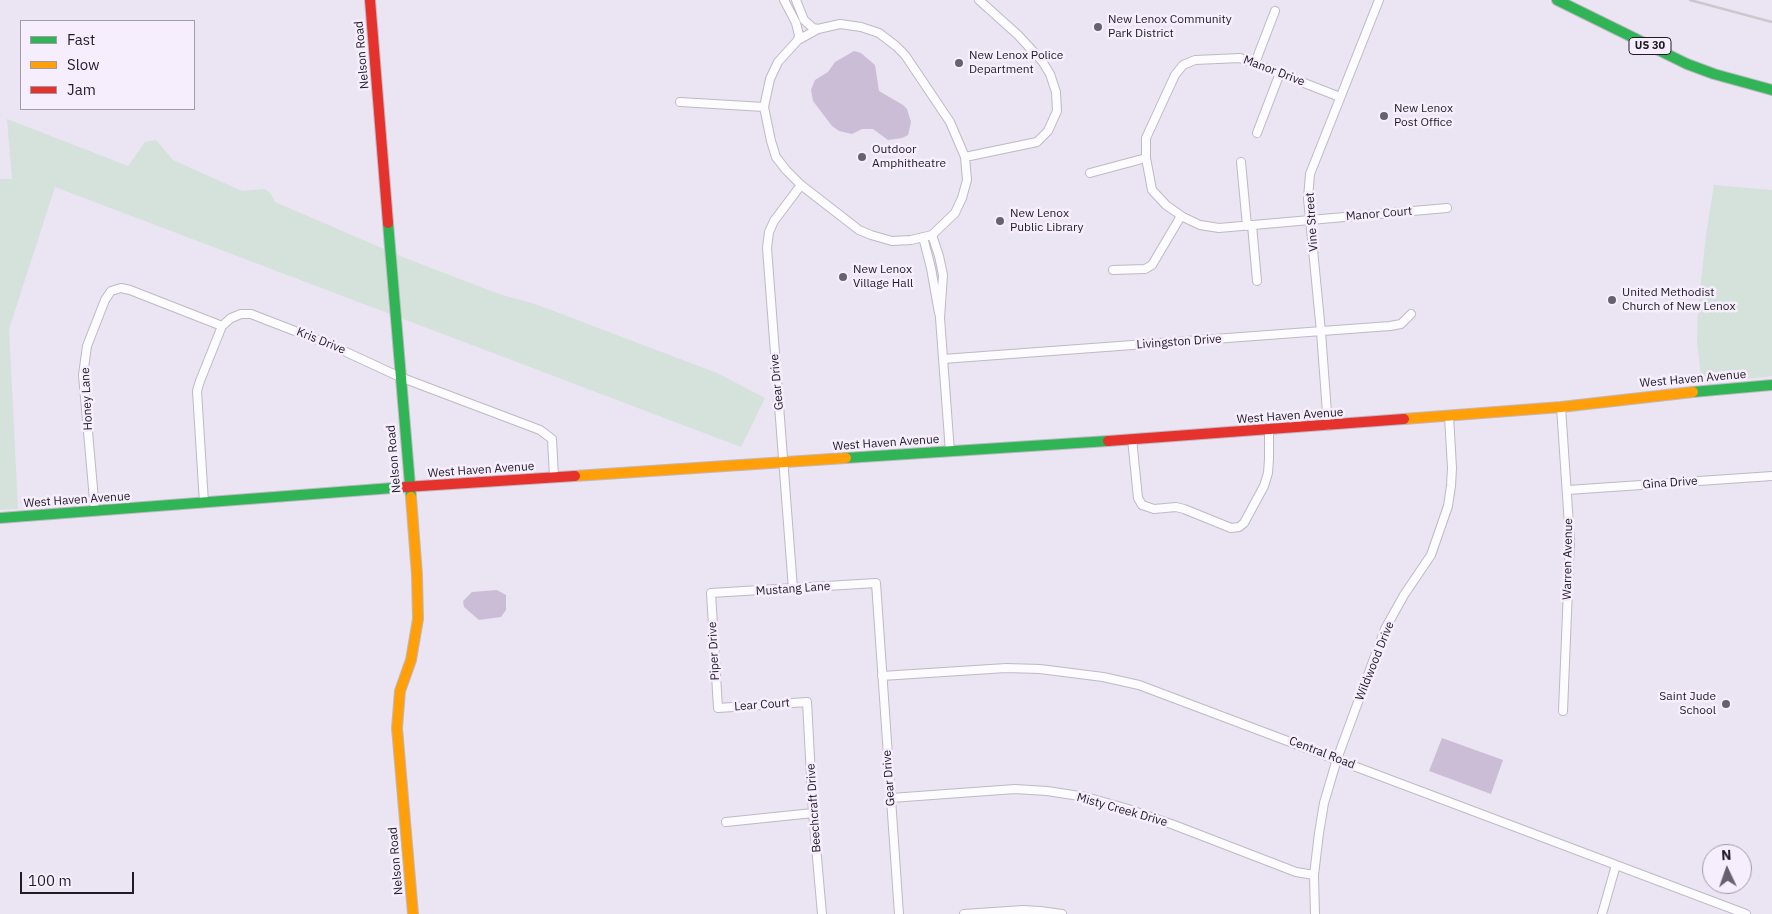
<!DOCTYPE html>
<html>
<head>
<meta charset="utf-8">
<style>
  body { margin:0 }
  #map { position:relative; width:1772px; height:914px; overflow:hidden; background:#ebe4f2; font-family:"IBM Plex Sans",sans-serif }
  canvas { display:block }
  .legend { position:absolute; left:20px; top:20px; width:175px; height:90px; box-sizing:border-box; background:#f6eefd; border:1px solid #a19aa7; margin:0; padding:6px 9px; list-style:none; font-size:15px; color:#211b25 }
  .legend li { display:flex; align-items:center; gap:10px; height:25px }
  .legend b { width:25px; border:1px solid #a19aa7 }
  .north { position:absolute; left:1702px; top:844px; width:50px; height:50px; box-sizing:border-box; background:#f6eefd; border:1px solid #a19aa7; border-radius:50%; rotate:357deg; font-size:14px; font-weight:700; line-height:20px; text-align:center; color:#211b25 }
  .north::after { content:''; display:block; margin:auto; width:18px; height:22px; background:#68616d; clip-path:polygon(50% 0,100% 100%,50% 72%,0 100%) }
  .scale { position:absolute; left:20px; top:872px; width:114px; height:22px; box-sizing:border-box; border:2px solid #211b25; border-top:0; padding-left:6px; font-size:15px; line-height:18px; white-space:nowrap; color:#211b25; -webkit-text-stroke:4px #f6eefd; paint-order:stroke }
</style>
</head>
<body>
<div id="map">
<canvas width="1772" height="914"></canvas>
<ul class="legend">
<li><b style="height:6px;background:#30b455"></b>Fast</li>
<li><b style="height:6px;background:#ff9f0a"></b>Slow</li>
<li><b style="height:6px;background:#e5322d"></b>Jam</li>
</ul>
<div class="north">N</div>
<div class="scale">100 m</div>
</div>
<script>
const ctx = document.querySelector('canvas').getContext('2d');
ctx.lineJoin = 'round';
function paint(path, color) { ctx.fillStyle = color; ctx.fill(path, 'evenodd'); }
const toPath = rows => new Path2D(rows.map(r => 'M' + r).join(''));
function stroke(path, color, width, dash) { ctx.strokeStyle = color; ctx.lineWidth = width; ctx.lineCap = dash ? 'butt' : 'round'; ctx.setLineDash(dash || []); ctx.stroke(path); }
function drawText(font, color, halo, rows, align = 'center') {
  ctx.font = font + ' "IBM Plex Sans",sans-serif'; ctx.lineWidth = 5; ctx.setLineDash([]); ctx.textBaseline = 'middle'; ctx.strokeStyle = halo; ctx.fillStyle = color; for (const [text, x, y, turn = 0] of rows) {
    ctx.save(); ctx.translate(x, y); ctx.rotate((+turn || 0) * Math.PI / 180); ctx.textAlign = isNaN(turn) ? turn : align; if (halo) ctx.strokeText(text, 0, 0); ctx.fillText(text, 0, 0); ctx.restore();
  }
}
paint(toPath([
  [7,119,128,166,145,142,156,140,173,160,242,191,265,189,271,194,275,202,405,258,499,294,535,304,717,373,765,398,741,447,55,187,9,329,18,509,0,510,0,179,12,179],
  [1714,185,1772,190,1772,376,1702,384,1697,342,1698,309,1706,235]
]), '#d5e1db');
paint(toPath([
  [854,51,861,53,875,65,879,91,903,105,907,109,911,122,908,135,902,138,888,140,873,129,862,129,852,134,839,131,832,126,813,101,811,90,815,80,828,72,835,62],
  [497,590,506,595,506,610,501,617,479,620,464,607,463,601,472,592],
  [1442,738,1503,760,1491,794,1429,771]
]), '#ccbdd7');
const street = toPath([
  [784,0,796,23,799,35,798,40],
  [796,0,804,20,813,28,818,29],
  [840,24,861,27,879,33,896,46,905,55,950,122,965,157,967,180,962,198,955,213,932,235,911,240,892,241,871,235,859,230,801,185,786,170,776,157,771,141,764,107,770,79,778,62,798,40,818,29,840,24],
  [1255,63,1275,11],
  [1340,97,1240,58,1195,60,1183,65,1175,75,1146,138,1146,158,1152,190,1166,205,1183,217,1200,225,1219,228,1447,208],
  [680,102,764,107],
  [1257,133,1280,73],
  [965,157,1037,142,1048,131,1057,111,1056,92,1050,74,1042,61,1018,35,979,0],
  [1241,162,1247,226],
  [1090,173,1146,158],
  [1252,225,1257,281],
  [932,235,939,256,943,275,940,318,950,452],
  [923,237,931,268,939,313],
  [1113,270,1145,269,1152,265,1181,216],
  [943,359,1390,326,1401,324,1411,314],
  [1561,407,1570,540,1563,711],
  [1328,426,1321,332,1308,198,1310,174,1379,0],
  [1132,439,1138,498,1142,505,1154,509,1176,507,1184,509,1231,528,1239,527,1244,523,1264,486,1268,473,1269,459,1269,430],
  [1568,490,1772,476],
  [204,503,197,391,200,381,222,326,231,318,241,314,251,314,331,345,400,377,540,430,552,439,554,477],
  [95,511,83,375,87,346,105,300,111,291,121,288,130,290,222,326],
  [793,589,767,248,769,232,774,221,801,185],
  [882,676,1006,668,1040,669,1103,677,1139,685,1746,914],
  [891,798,1015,789,1047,791,1086,797,1125,808,1174,825,1296,872,1314,875],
  [726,822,813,813],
  [822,914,813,813,807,702,718,708,711,593,876,583,899,914],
  [964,914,1023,910,1040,911,1062,914],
  [1315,914,1314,875,1319,833,1324,803,1337,759,1385,629,1404,595,1431,555,1448,506,1451,486,1452,468,1449,416],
  [1602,914,1616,865]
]);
const fast = toPath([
  [1557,0,1687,64,1714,74,1772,90],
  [388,223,411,497],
  [1693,392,1772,385],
  [846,458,1108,441],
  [0,518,405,487]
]);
const slow = toPath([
  [1404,419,1561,407,1693,392],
  [575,476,846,458],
  [411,497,417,575,418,619,411,660,400,691,397,728,413,914]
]);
const jam = toPath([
  [370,0,388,223],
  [1108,441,1404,419],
  [405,487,575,476]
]);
stroke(street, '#bfb9c4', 10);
stroke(fast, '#bfb9c4', 12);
stroke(slow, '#bfb9c4', 12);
stroke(jam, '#bfb9c4', 12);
stroke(street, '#fcfbfd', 8);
stroke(fast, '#30b455', 10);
stroke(slow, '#ff9f0a', 10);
stroke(jam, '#e5322d', 10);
stroke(toPath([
  [1690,0,1772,22]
]), '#cac8cc', 2.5);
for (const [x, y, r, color] of [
  [1098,27,5,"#68616d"],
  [959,63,5,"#68616d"],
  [1384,116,5,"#68616d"],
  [862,157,5,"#68616d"],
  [1000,221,5,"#68616d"],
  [843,277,5,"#68616d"],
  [1612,300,5,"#68616d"],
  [1726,704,5,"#68616d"]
]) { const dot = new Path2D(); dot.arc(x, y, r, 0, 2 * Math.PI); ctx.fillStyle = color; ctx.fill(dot); stroke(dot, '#f6eefd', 2); }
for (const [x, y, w] of [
  [1650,46,42]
]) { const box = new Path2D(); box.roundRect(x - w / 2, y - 8.5, w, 17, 4); ctx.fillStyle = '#f6eefd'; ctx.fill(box); stroke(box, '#211b25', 1); }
drawText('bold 11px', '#211b25', null, [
  ["US 30",1650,46]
]);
drawText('12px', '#211b25', '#f6eefd', [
  ["New Lenox Community",1108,20],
  ["Park District",1108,34],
  ["New Lenox Police",969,56],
  ["Department",969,70],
  ["New Lenox",1394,109],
  ["Post Office",1394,123],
  ["Outdoor",872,150],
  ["Amphitheatre",872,164],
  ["New Lenox",1010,214],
  ["Public Library",1010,228],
  ["New Lenox",853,270],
  ["Village Hall",853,284],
  ["United Methodist",1622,293],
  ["Church of New Lenox",1622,307],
  ["Saint Jude",1716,697,"right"],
  ["School",1716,711,"right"]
], 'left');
drawText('12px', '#211b25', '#f6eefd', [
  ["Nelson Road",362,55,-95],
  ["Manor Drive",1274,71,21],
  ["Manor Court",1379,214,-5],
  ["Vine Street",1312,222,-94],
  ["Kris Drive",321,341,22],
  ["Livingston Drive",1179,342,-4],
  ["West Haven Avenue",1693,379,-5],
  ["Gear Drive",777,382,-95],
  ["Honey Lane",87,399,-93],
  ["West Haven Avenue",1290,416,-4],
  ["West Haven Avenue",886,443,-4],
  ["Nelson Road",394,459,-95],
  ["West Haven Avenue",481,470,-4],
  ["Gina Drive",1670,483,-4],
  ["West Haven Avenue",77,500,-4],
  ["Warren Avenue",1568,559,-89],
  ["Mustang Lane",793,589,-4],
  ["Piper Drive",714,651,-93],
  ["Wildwood Drive",1375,661,-68],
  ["Lear Court",762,705,-4],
  ["Central Road",1322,753,21],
  ["Gear Drive",889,778,-94],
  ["Beechcraft Drive",814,808,-94],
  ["Misty Creek Drive",1122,810,16],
  ["Nelson Road",396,861,-95]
]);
</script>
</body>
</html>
